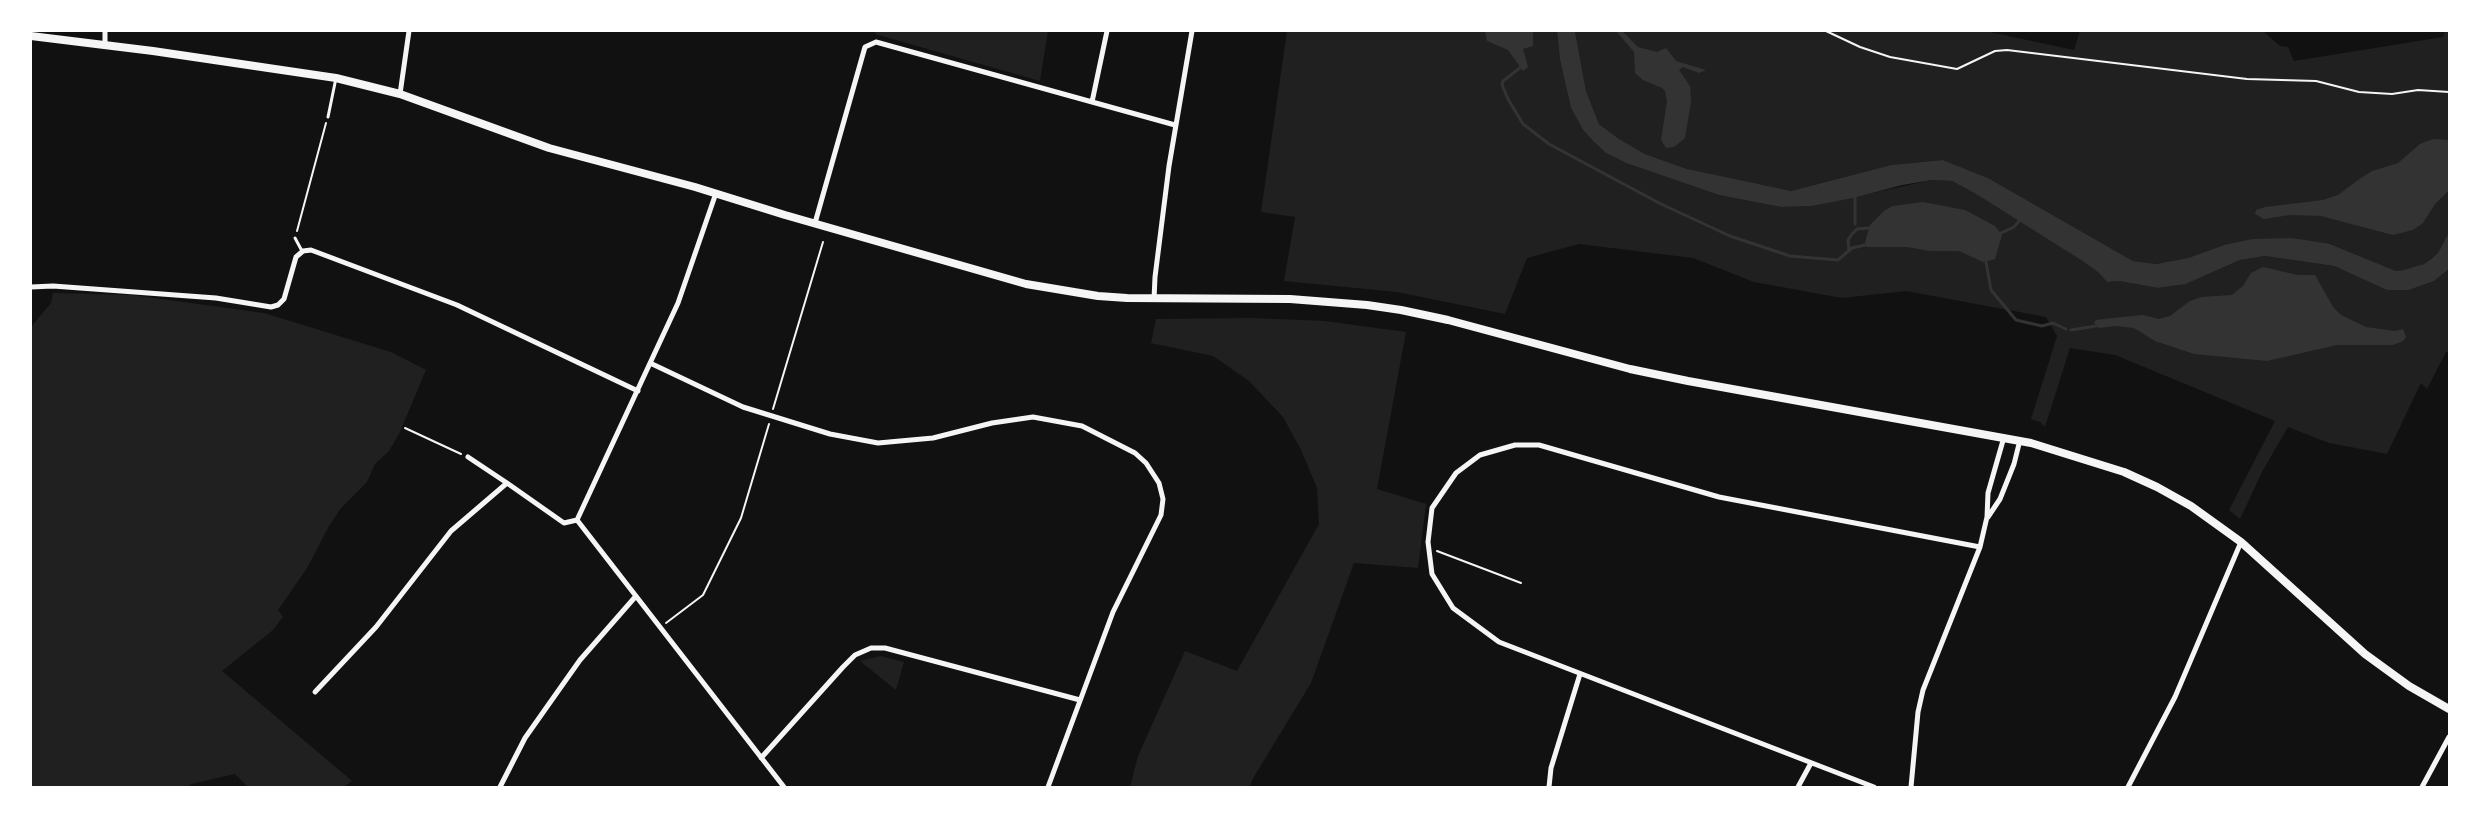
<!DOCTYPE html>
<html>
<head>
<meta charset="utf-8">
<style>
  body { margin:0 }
  #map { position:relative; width:2480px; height:818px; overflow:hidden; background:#111; font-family:Commissioner,sans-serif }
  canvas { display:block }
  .frame { position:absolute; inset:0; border:32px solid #fff; pointer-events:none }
</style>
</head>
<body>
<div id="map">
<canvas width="2480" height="818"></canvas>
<div class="frame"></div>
</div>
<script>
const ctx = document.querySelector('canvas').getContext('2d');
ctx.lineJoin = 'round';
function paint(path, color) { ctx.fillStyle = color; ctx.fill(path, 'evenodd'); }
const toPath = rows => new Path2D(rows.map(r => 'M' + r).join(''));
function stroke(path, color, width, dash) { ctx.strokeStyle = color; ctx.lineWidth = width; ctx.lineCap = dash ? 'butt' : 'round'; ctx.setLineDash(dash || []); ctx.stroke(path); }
paint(toPath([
  [876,31,1048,31,1040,81,875,34],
  [1287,31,1557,31,1560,60,1571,108,1583,130,1593,141,1606,153,1626,163,1719,195,1781,207,1812,206,1932,180,1952,181,1976,194,2084,262,2099,273,2107,282,2119,281,2158,288,2186,284,2240,260,2265,256,2334,266,2388,290,2409,290,2434,281,2449,269,2449,351,2446,352,2427,389,2421,383,2387,454,2329,443,2288,427,2262,472,2240,519,2229,510,2275,421,2115,355,2070,348,2045,427,2040,422,2031,419,2057,336,2046,317,1906,291,1842,298,1754,282,1693,258,1579,244,1527,258,1505,314,1397,292,1284,281,1295,217,1261,212],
  [1575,31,1985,31,2074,50,2080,31,2263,31,2280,46,2288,47,2294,61,2443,37,2445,31,2449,31,2449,232,2438,253,2424,264,2409,270,2396,271,2330,244,2224,245,2188,258,2156,264,2133,261,1988,178,1943,160,1891,165,1791,191,1720,178,1687,169,1645,154,1619,139,1599,124,1586,91],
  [53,293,132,295,264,313,391,352,426,370,399,434,389,451,375,464,367,482,341,508,329,526,307,568,278,610,283,617,273,630,222,671,352,781,344,787,248,787,235,774,191,784,189,787,31,787,31,327,51,303],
  [1252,318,1325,321,1406,332,1377,489,1426,504,1418,568,1354,563,1311,683,1252,780,1250,787,1130,787,1138,756,1185,651,1237,671,1319,524,1317,488,1301,450,1283,417,1249,381,1213,356,1151,343,1156,319],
  [881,656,904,662,896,690,860,661]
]), '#202020');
paint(toPath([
  [1485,31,1533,31,1533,46,1523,49,1528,67,1523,71,1508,50,1487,41],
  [1557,31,1575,31,1586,91,1599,124,1619,139,1645,154,1687,169,1791,191,1891,165,1943,160,1988,178,2133,261,2156,264,2188,258,2224,245,2253,239,2292,238,2330,244,2396,271,2404,270,2424,264,2431,259,2438,253,2449,232,2449,269,2434,281,2409,290,2387,290,2334,266,2265,256,2240,260,2186,284,2158,288,2119,281,2107,282,2099,273,2084,262,1976,194,1952,181,1932,180,1902,185,1853,198,1812,206,1781,207,1719,195,1626,163,1606,153,1593,141,1583,130,1571,108,1560,60],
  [1616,31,1622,31,1638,47,1657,52,1666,48,1676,61,1706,70,1699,73,1683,67,1679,70,1690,86,1691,102,1685,138,1674,147,1666,148,1661,140,1667,101,1665,91,1662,88,1643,80,1635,73,1634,52],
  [2433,139,2449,140,2449,190,2435,204,2423,223,2413,230,2393,235,2321,216,2290,215,2264,219,2255,214,2256,210,2265,207,2323,200,2338,195,2358,180,2372,171,2398,163,2420,144],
  [1923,202,1965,210,1995,226,2002,235,1995,259,1983,262,1959,251,1930,251,1907,247,1866,247,1865,242,1870,225,1885,210,1893,206],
  [2263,267,2298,275,2315,275,2333,307,2341,315,2366,327,2395,331,2403,329,2406,337,2403,341,2393,345,2337,345,2267,361,2194,354,2155,341,2134,328,2115,326,2099,328,2094,323,2096,320,2113,318,2143,315,2159,319,2170,316,2190,301,2201,297,2232,295,2243,286,2251,273]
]), '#333');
stroke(toPath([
  [1521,67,1503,81,1502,85,1508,99,1523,124,1549,144,1661,204,1730,236,1790,256,1838,260,1852,248,1865,245],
  [1855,224,1855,195],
  [2001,233,2014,227,2020,220],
  [1849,250,1848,240,1852,234,1857,229,1869,228],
  [1986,262,1991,290,2016,320,2042,326,2053,323,2066,329],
  [2071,330,2096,326]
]), '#333', 3);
stroke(toPath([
  [1826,31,1860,47,1890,57,1957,69,1995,51,2007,50,2247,79,2316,81,2359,92,2392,94,2418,90,2449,92],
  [297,231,326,123],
  [773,409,823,242],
  [405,428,461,454],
  [1437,551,1521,583],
  [666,623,703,595,741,518,769,424]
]), '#f5f5f5', 2);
stroke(toPath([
  [328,117,336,78],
  [295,238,302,251]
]), '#f5f5f5', 3);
stroke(toPath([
  [105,31,105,45],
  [400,94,409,31],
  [1092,102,1107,31],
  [815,223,865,47,876,42,1175,125],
  [31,287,53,286,216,298,271,307,278,305,284,299,296,257,303,251,311,250,457,305,638,391],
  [1154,299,1155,277,1169,166,1192,31],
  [650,363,743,407,830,434,878,443,933,438,992,423,1033,417,1082,426,1135,453,1146,463,1159,483,1163,499,1161,515,1113,612,1048,787],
  [468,457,507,483],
  [1988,517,2000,499,2014,464,2020,440],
  [577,520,678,303,716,193],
  [577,520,784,787],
  [315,692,376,627,451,531,507,483,564,523,577,520],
  [761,758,843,667,855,655,871,648,885,648,1080,700],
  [500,787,525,738,544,711,580,660,636,596],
  [1549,787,1551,768,1580,674],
  [1798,787,1811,763],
  [1874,787,1499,642,1453,608,1432,574,1428,542,1432,508,1456,473,1480,455,1515,445,1539,445,1719,497,1980,547],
  [1911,787,1918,712,1923,690,1980,547,1987,517,1988,493,2004,437],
  [2128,787,2175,697,2241,542],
  [2422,787,2449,737]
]), '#f5f5f5', 5);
stroke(toPath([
  [31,36,153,51,336,78,400,94,549,148,695,187,785,215,1026,284,1098,296,1127,298,1290,299,1367,305,1401,310,1448,320,1630,369,1688,381,2031,443,2124,472,2157,487,2191,506,2241,542,2365,654,2409,686,2449,709]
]), '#f5f5f5', 8);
</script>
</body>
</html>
